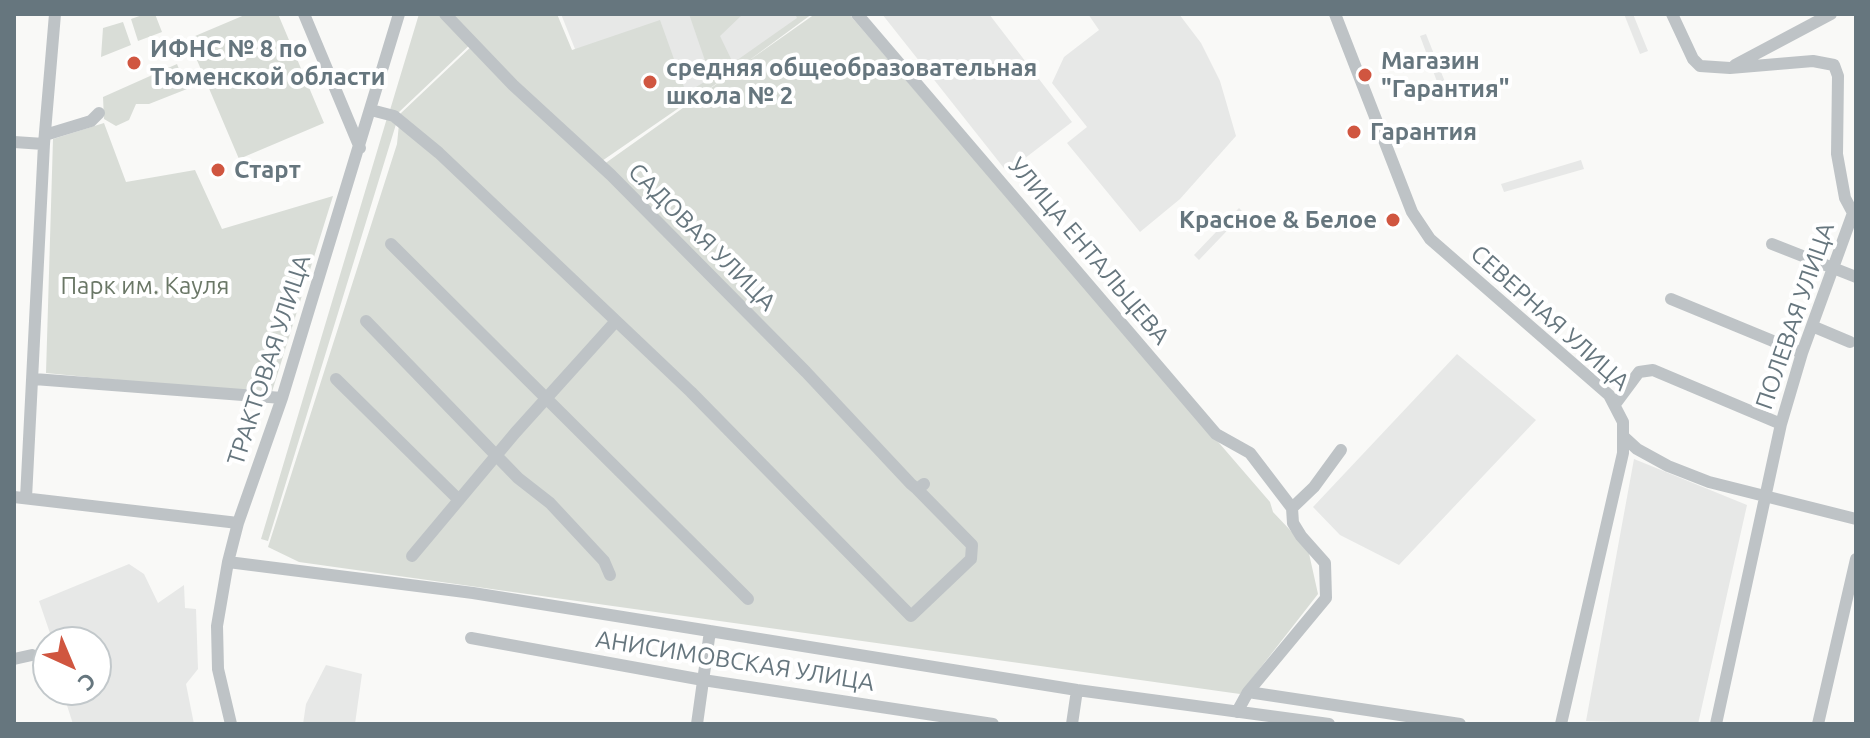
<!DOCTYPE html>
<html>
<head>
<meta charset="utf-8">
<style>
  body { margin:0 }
  #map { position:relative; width:1870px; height:738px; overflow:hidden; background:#f9f9f7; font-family:Ubuntu,sans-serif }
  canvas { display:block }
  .frame { position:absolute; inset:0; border:16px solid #66767e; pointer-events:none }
  .north { position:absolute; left:32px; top:626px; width:80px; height:80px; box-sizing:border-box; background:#fff; border:2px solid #c2c8cb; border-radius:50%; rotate:136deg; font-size:22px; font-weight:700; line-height:32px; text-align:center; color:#66767e }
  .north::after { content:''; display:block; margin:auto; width:28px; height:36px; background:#d05640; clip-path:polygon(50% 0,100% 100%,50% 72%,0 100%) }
</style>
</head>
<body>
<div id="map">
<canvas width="1870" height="738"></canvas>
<div class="frame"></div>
<div class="north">С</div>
</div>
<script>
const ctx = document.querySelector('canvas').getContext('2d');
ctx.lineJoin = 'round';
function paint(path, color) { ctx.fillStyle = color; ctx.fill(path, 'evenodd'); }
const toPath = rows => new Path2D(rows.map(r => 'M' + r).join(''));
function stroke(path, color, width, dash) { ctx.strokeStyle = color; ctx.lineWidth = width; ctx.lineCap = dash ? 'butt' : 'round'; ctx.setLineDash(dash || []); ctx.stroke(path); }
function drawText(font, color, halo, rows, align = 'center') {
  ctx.font = font + ' Ubuntu,sans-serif'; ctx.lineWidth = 8; ctx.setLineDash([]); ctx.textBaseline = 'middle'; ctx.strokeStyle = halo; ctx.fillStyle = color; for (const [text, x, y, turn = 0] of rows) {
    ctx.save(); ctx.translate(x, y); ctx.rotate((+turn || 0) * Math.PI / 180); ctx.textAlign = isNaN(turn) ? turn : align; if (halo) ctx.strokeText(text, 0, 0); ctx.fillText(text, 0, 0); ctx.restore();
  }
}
paint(toPath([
  [561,14,806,14,615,149],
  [882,14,989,14,1072,122,1007,172],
  [1088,14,1179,14,1201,43,1220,81,1236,136,1180,199,1140,232,1067,143,1087,127,1052,83,1064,57,1099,30],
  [1624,14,1633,14,1648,51,1640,54],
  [1426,34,1449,92,1442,95,1420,36],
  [1581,160,1584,169,1504,192,1501,184],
  [1239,208,1244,213,1199,260,1194,255],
  [1457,354,1536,420,1399,565,1340,535,1313,507],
  [1634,459,1747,505,1698,724,1586,721],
  [129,564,144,574,158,603,184,585,185,608,196,609,198,669,186,684,194,724,73,724,62,690,96,690,96,642,53,642,39,601],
  [326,665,362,674,355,724,303,724,306,704]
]), '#e7e8e7');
paint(toPath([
  [145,14,155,14,162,32,138,41,131,19],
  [247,14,278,14,324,123,239,159,188,39],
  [419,14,557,14,572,50,660,20,689,101,599,163,475,40,398,113,390,110],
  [689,14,743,14,720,36,733,63,797,18,795,14,812,14,744,64,815,14,849,14,1270,502,1273,512,1308,549,1318,594,1240,694,299,562,268,547,397,144,400,114,475,43,600,167,732,73,694,99,691,90,711,78],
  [123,22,131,45,101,57,103,28],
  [177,64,187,89,149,104,136,104,129,120,116,126,104,119,103,97],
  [387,118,397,121,268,541,261,539],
  [104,123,126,182,195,170,222,229,333,196,271,395,46,373,53,139]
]), '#d9ddd7');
stroke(toPath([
  [304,14,360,148],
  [445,14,513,85,611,175,806,372,911,484,917,489,924,484],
  [857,14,1216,434,1250,453,1292,508],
  [1335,14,1412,212,1430,239,1609,395,1623,422,1623,453,1561,724],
  [1672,14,1693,59,1700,66,1730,68,1813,61,1834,65,1838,76,1837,154,1845,198,1853,213,1802,353,1781,424,1716,724],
  [1735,65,1831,14],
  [371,110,394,116,439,153,691,392,911,616,971,559,972,545,917,489],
  [45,135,91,121,99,113],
  [14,142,44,144],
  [391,244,748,599],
  [1772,244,1856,277],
  [1671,299,1802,353],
  [366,321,518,478,550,503,604,561,610,575],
  [1812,326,1850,342],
  [34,379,282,398],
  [336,379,459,500],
  [1616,403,1639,372,1653,370,1781,424],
  [1625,438,1637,449,1668,466,1709,482,1856,519],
  [14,497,238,523],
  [26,498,44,144,55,14],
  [412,556,515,433,616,321],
  [228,562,473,593,1077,690,1329,724],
  [471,638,703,680,993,724],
  [14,659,32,655],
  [1248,692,1460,724],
  [1237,712,1248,692,1326,598,1325,563,1301,536,1293,523,1292,508,1314,487,1341,450],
  [231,724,218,669,217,626,228,562,238,523,282,398,399,14],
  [697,724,710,631],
  [1072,724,1077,690],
  [1818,724,1856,559]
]), '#bec3c6', 12);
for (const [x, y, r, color] of [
  [134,63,8,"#d05640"],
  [1365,75,8,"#d05640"],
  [650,82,8,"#d05640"],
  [1354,132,8,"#d05640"],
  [218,170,8,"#d05640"],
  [1393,220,8,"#d05640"]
]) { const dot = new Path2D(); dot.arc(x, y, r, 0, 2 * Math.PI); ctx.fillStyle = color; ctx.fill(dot); stroke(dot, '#fff', 3); }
drawText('bold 24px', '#66767e', '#fff', [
  ["ИФНС № 8 по",150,49],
  ["Тюменской области",150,77],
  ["Магазин",1381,61],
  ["\"Гарантия\"",1381,89],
  ["средняя общеобразовательная",666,68],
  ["школа № 2",666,96],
  ["Гарантия",1370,132],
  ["Старт",234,170],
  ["Красное & Белое",1377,220,"right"]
], 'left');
drawText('24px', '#66767e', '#fff', [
  ["САДОВАЯ УЛИЦА",702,237,45],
  ["УЛИЦА ЕНТАЛЬЦЕВА",1089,251,50],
  ["ПОЛЕВАЯ УЛИЦА",1795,316,-71],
  ["СЕВЕРНАЯ УЛИЦА",1550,318,42],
  ["ТРАКТОВАЯ УЛИЦА",269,360,-72],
  ["АНИСИМОВСКАЯ УЛИЦА",735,661,9]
]);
drawText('24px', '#6a7766', '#fff', [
  ["Парк им. Кауля",145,286]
]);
</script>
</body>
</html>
